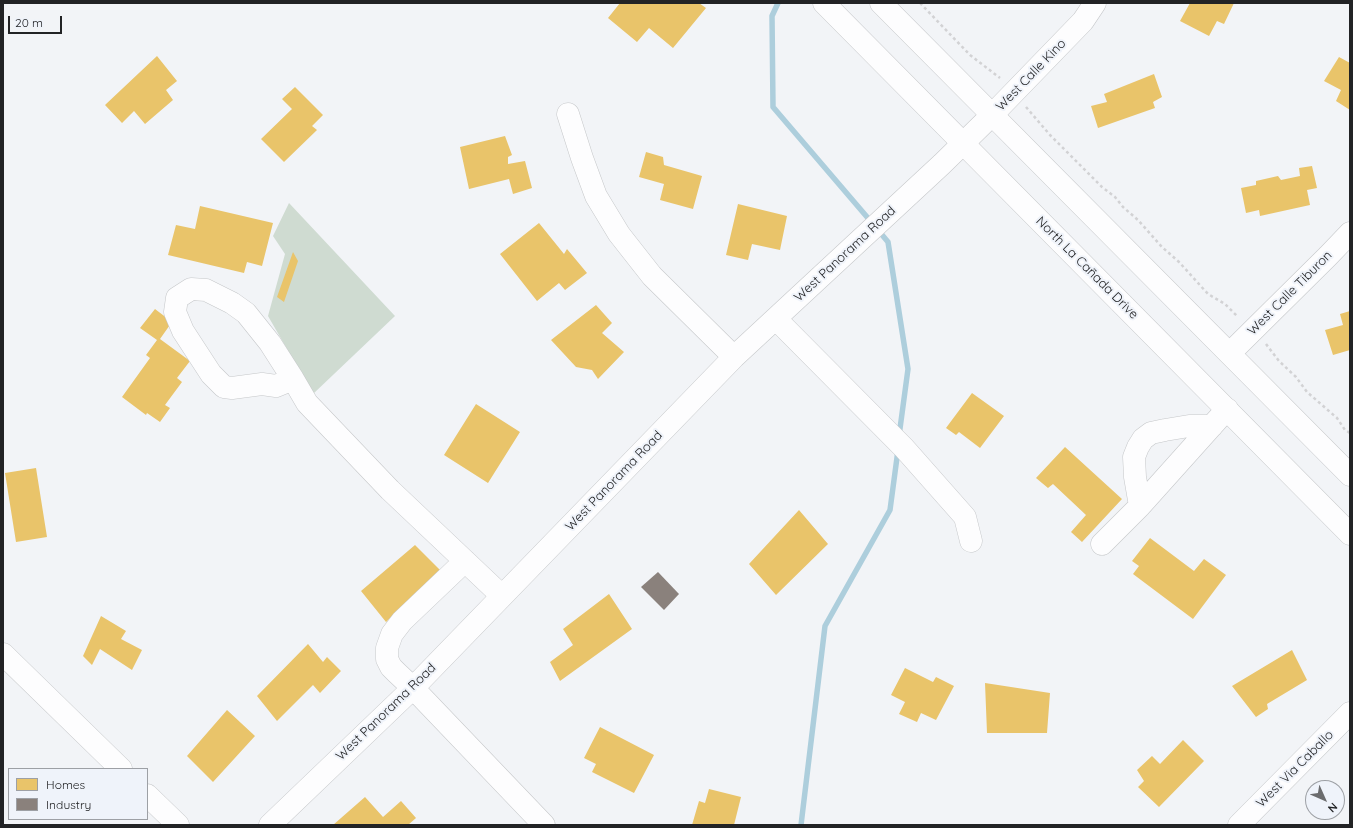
<!DOCTYPE html>
<html>
<head>
<meta charset="utf-8">
<style>
  body { margin:0 }
  #map { position:relative; width:1353px; height:828px; overflow:hidden; background:#f2f4f7; font-family:Quicksand,sans-serif }
  canvas { display:block }
  .frame { position:absolute; inset:0; border:4px solid #222325; pointer-events:none }
  .legend { position:absolute; left:8px; top:768px; width:140px; height:52px; box-sizing:border-box; background:#eff3fa; border:1px solid #9da0a5; margin:0; padding:5px 7px; list-style:none; font-size:12px; color:#222325 }
  .legend li { display:flex; align-items:center; gap:8px; height:20px }
  .legend b { width:20px; border:1px solid #9da0a5 }
  .north { position:absolute; left:1305px; top:780px; width:40px; height:40px; box-sizing:border-box; background:#eff3fa; border:1px solid #9da0a5; border-radius:50%; rotate:135deg; font-size:11px; font-weight:700; line-height:16px; text-align:center; color:#222325 }
  .north::after { content:''; display:block; margin:auto; width:14px; height:18px; background:#6b6c6e; clip-path:polygon(50% 0,100% 100%,50% 72%,0 100%) }
  .scale { position:absolute; left:8px; top:16px; width:54px; height:18px; box-sizing:border-box; border:2px solid #222325; border-top:0; padding-left:5px; font-size:12px; line-height:14px; white-space:nowrap; color:#222325; -webkit-text-stroke:3px #eff3fa; paint-order:stroke }
</style>
</head>
<body>
<div id="map">
<canvas width="1353" height="828"></canvas>
<div class="frame"></div>
<ul class="legend">
<li><b style="height:11px;background:#e9c46a"></b>Homes</li>
<li><b style="height:11px;background:#8a817c"></b>Industry</li>
</ul>
<div class="north">N</div>
<div class="scale">20 m</div>
</div>
<script>
const ctx = document.querySelector('canvas').getContext('2d');
ctx.lineJoin = 'round';
function paint(path, color) { ctx.fillStyle = color; ctx.fill(path, 'evenodd'); }
const toPath = rows => new Path2D(rows.map(r => 'M' + r).join(''));
function stroke(path, color, width, dash) { ctx.strokeStyle = color; ctx.lineWidth = width; ctx.lineCap = dash ? 'butt' : 'round'; ctx.setLineDash(dash || []); ctx.stroke(path); }
function drawText(font, color, halo, rows, align = 'center') {
  ctx.font = font + ' Quicksand,sans-serif'; ctx.lineWidth = 4; ctx.setLineDash([]); ctx.textBaseline = 'middle'; ctx.strokeStyle = halo; ctx.fillStyle = color; for (const [text, x, y, turn = 0] of rows) {
    ctx.save(); ctx.translate(x, y); ctx.rotate((+turn || 0) * Math.PI / 180); ctx.textAlign = isNaN(turn) ? turn : align; if (halo) ctx.strokeText(text, 0, 0); ctx.fillText(text, 0, 0); ctx.restore();
  }
}
paint(toPath([
  [289,203,395,316,313,394,268,316,285,254,273,236]
]), '#cfdbd1');
paint(toPath([
  [620,3,699,3,706,8,673,48,649,28,637,42,608,18],
  [1190,3,1234,3,1224,24,1217,21,1209,36,1180,21],
  [157,56,177,81,166,90,173,100,145,124,134,111,122,123,105,105],
  [1339,57,1350,63,1350,110,1336,101,1341,90,1324,81],
  [1154,74,1162,97,1153,102,1155,108,1098,128,1091,106,1107,102,1104,94],
  [295,87,323,115,312,126,317,130,284,162,261,139,292,109,282,99],
  [505,136,512,155,508,157,508,164,525,161,532,188,513,194,509,179,469,189,460,147],
  [646,152,663,157,664,165,702,176,693,209,660,200,664,184,639,177],
  [1312,166,1317,188,1307,190,1310,205,1260,216,1259,210,1246,213,1241,188,1256,185,1256,181,1278,176,1281,180,1300,176,1299,168],
  [738,204,787,216,780,250,752,244,748,260,726,255],
  [200,206,273,223,262,266,247,262,244,273,168,255,176,225,195,229],
  [539,223,564,254,567,249,587,273,565,290,559,283,537,301,500,254],
  [293,252,298,261,284,302,277,297],
  [596,305,612,323,602,333,624,352,598,379,592,370,576,367,551,340],
  [155,309,172,322,160,339,190,361,177,378,182,382,165,405,170,408,160,422,147,413,146,415,122,397,150,358,146,355,157,340,140,328],
  [1350,311,1350,350,1333,355,1325,330,1343,325,1340,314],
  [972,393,1004,416,980,448,959,432,956,435,946,428],
  [476,404,520,432,488,483,444,455],
  [1065,447,1122,499,1082,542,1071,532,1086,515,1053,484,1048,488,1036,478],
  [36,468,47,537,16,542,5,473],
  [799,510,828,544,776,595,749,564],
  [1150,538,1194,571,1204,559,1226,575,1193,619,1133,574,1139,566,1132,561],
  [415,545,441,571,386,622,361,591],
  [609,594,632,629,560,681,550,662,573,645,563,629],
  [101,616,126,631,121,639,142,650,132,670,100,649,92,665,83,656],
  [308,644,323,662,327,657,341,671,320,693,313,685,277,721,257,696],
  [1292,650,1307,680,1267,704,1268,709,1256,717,1232,686],
  [905,668,933,682,936,677,954,686,936,720,921,713,917,722,899,714,905,702,891,695],
  [985,683,1050,693,1047,733,987,733],
  [227,710,255,736,213,782,187,756],
  [600,727,654,755,634,793,592,772,596,764,584,758],
  [1183,740,1204,761,1159,807,1138,787,1144,781,1137,770,1152,756,1160,764],
  [709,789,741,797,734,825,692,825,699,801,705,803],
  [365,797,383,817,401,801,416,818,408,825,333,825]
]), '#e9c46a');
paint(toPath([
  [658,572,679,594,664,610,641,587]
]), '#8a817c');
stroke(toPath([
  [778,3,772,16,773,107,873,224],
  [878,230,888,242,908,369,899,436],
  [801,825,825,626,890,510,898,450]
]), '#adcedc', 5.5);
const minor = toPath([
  [568,114,582,158,596,196,619,234,652,276,734,357],
  [776,319,904,448,965,517,971,541],
  [1230,353,1328,256,1350,233],
  [293,379,276,386,262,384,232,388,224,387,211,374,183,331,175,312,177,298,191,289,206,290,232,303,246,313,270,343,293,379,307,403,390,490,502,596],
  [1140,506,1135,477,1134,457,1138,447,1143,439,1151,433,1165,430,1189,426,1212,426],
  [1102,544,1140,506,1227,409],
  [465,561,402,621,392,634,387,648,387,659,391,667,397,673,413,688,544,825],
  [3,654,121,769],
  [147,795,178,825],
  [270,825,413,688,734,357,942,164,992,115,1083,21,1095,3],
  [1239,825,1350,713]
]);
const major = toPath([
  [824,3,1350,534],
  [881,3,1350,475]
]);
stroke(minor, '#c5c7c9', 23);
stroke(major, '#c5c7c9', 23);
stroke(toPath([
  [920,3,970,55,1000,78],
  [1026,107,1050,135,1102,187,1115,197,1123,207,1138,220,1162,247,1179,262,1208,294,1225,304,1238,317],
  [1266,344,1279,361,1296,377,1307,392,1337,418,1345,430,1350,433]
]), '#d2d2d4', 2.5, [3, 3]);
stroke(minor, '#fdfdfe', 22);
stroke(major, '#fdfdfe', 22);
drawText('13px', '#222325', '#eff3fa', [
  ["West Calle Kino",1031,75,-46],
  ["West Panorama Road",845,254,-43],
  ["North La Cañada Drive",1087,268,45],
  ["West Calle Tiburon",1290,293,-45],
  ["West Panorama Road",614,481,-46],
  ["West Panorama Road",386,712,-44],
  ["West Via Caballo",1295,769,-45]
]);
</script>
</body>
</html>
